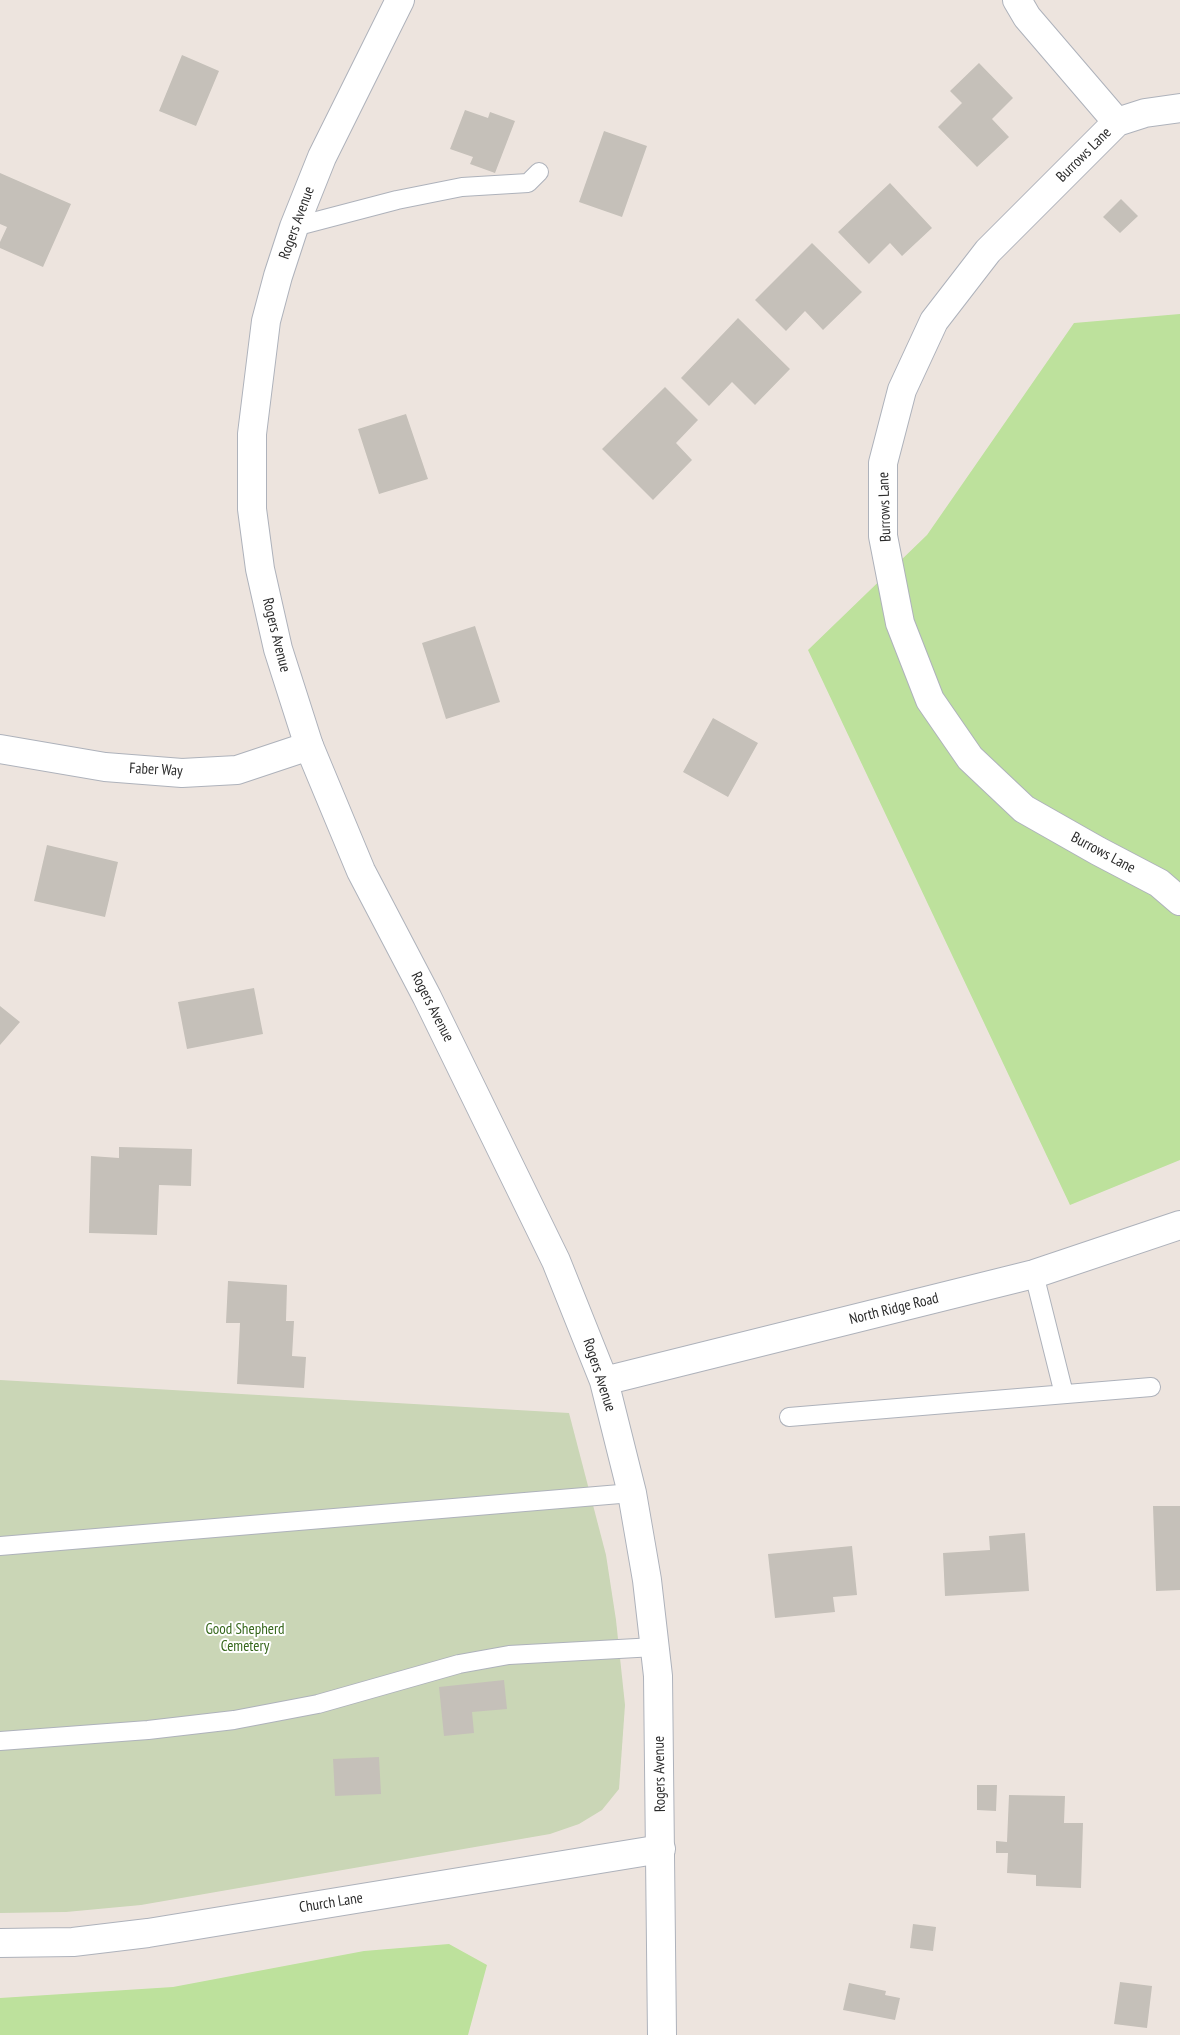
<!DOCTYPE html>
<html>
<head>
<meta charset="utf-8">
<style>
  body { margin:0 }
  canvas { display:block; background:#ede4de }
</style>
</head>
<body>
<canvas width="1180" height="2035"></canvas>
<script>
const ctx = document.querySelector('canvas').getContext('2d');
ctx.lineJoin = 'round';
function paint(path, color) { ctx.fillStyle = color; ctx.fill(path, 'evenodd'); }
const toPath = rows => new Path2D(rows.map(r => 'M' + r).join(''));
function stroke(path, color, width, dash) { ctx.strokeStyle = color; ctx.lineWidth = width; ctx.lineCap = dash ? 'butt' : 'round'; ctx.setLineDash(dash || []); ctx.stroke(path); }
function drawText(font, color, halo, rows, align = 'center') {
  ctx.font = font + ' "PT Sans Narrow",sans-serif'; ctx.lineWidth = 4; ctx.setLineDash([]); ctx.textBaseline = 'middle'; ctx.strokeStyle = halo; ctx.fillStyle = color; for (const [text, x, y, turn = 0] of rows) {
    ctx.save(); ctx.translate(x, y); ctx.rotate((+turn || 0) * Math.PI / 180); ctx.textAlign = isNaN(turn) ? turn : align; if (halo) ctx.strokeText(text, 0, 0); ctx.fillText(text, 0, 0); ctx.restore();
  }
}
paint(toPath([
  [1180,314,1180,1160,1070,1205,808,650,927,535,1074,323],
  [449,1944,487,1965,468,2035,0,2035,0,1998,173,1987,364,1951]
]), '#bde19c');
paint(toPath([
  [0,1380,569,1413,606,1555,616,1620,625,1705,619,1789,602,1810,579,1824,550,1834,141,1905,66,1912,0,1913]
]), '#cad6b6');
paint(toPath([
  [182,55,219,71,196,126,159,111],
  [979,63,1013,98,992,119,1009,137,977,167,938,127,962,103,950,91],
  [465,110,488,118,490,112,515,121,495,173,470,164,473,157,450,149],
  [604,131,647,146,622,217,579,202],
  [0,173,71,204,43,267,0,248,0,242,7,227,0,224],
  [890,183,932,228,902,256,890,243,869,264,838,232],
  [1121,199,1138,216,1120,233,1103,217],
  [812,243,862,292,823,330,805,311,786,331,755,300],
  [738,318,790,369,755,405,732,382,709,406,681,378],
  [665,387,698,420,676,443,692,460,653,500,602,449],
  [406,414,428,479,379,494,358,429],
  [475,626,500,702,446,719,422,643],
  [713,718,758,743,728,797,683,772],
  [47,845,118,862,105,917,34,901],
  [254,988,263,1034,187,1049,178,1002],
  [0,1006,20,1022,0,1045],
  [119,1147,192,1149,191,1186,159,1185,157,1235,89,1233,91,1156,119,1158],
  [228,1281,287,1285,286,1321,294,1321,292,1356,306,1357,304,1388,237,1384,240,1323,226,1323],
  [1153,1506,1180,1506,1180,1590,1156,1591],
  [1025,1533,1029,1591,945,1596,943,1553,990,1550,989,1536],
  [852,1546,857,1595,833,1597,835,1612,775,1618,768,1554],
  [504,1680,507,1709,472,1712,474,1733,444,1736,439,1687],
  [379,1757,381,1794,335,1796,333,1759],
  [977,1785,997,1785,996,1811,977,1810],
  [1009,1795,1065,1796,1064,1823,1083,1823,1081,1888,1036,1886,1036,1875,1007,1873,1008,1853,996,1853,996,1841,1007,1842],
  [913,1924,936,1927,933,1951,910,1948],
  [1120,1982,1152,1986,1147,2028,1114,2024],
  [849,1983,886,1991,885,1995,900,1998,895,2020,843,2010]
]), '#c5c0b9');
const lane = toPath([
  [294,227,397,200,462,187,528,183,539,172],
  [1034,1274,1064,1394],
  [789,1417,1151,1387],
  [0,1546,632,1493],
  [0,1741,148,1730,234,1720,318,1704,459,1664,509,1655,655,1647]
]);
const street = toPath([
  [1017,0,1027,17,1117,122],
  [1180,108,1145,113,1117,122,988,251,934,321,902,390,883,463,883,536,900,623,930,700,970,758,1024,809,1098,851,1159,883,1180,901],
  [0,749,105,767,182,773,237,770,309,746],
  [0,1943,73,1942,148,1933,661,1849]
]);
const secondary = toPath([
  [400,0,322,157,294,227,278,276,266,321,252,434,252,509,260,569,278,649,309,746,361,871,427,997,556,1261,604,1381,632,1493,647,1580,658,1676,662,2035],
  [604,1381,1034,1274,1180,1225]
]);
stroke(lane, '#aeb2bb', 20);
stroke(street, '#aeb2bb', 30);
stroke(secondary, '#aeb2bb', 30);
stroke(lane, '#fff', 18);
stroke(street, '#fff', 28);
stroke(secondary, '#fff', 28);
drawText('15px', '#2b2b2b', '#fff', [
  ["Burrows Lane",1084,155,-45],
  ["Rogers Avenue",297,223,-70],
  ["Burrows Lane",885,507,-92],
  ["Rogers Avenue",276,635,76],
  ["Faber Way",156,770,3],
  ["Burrows Lane",1103,853,28],
  ["Rogers Avenue",432,1007,63],
  ["North Ridge Road",894,1309,-14],
  ["Rogers Avenue",599,1375,72],
  ["Rogers Avenue",660,1774,-91],
  ["Church Lane",331,1903,-9]
]);
drawText('15px', '#36671c', '#fff', [
  ["Good Shepherd",245,1630],
  ["Cemetery",245,1647]
]);
</script>
</body>
</html>
